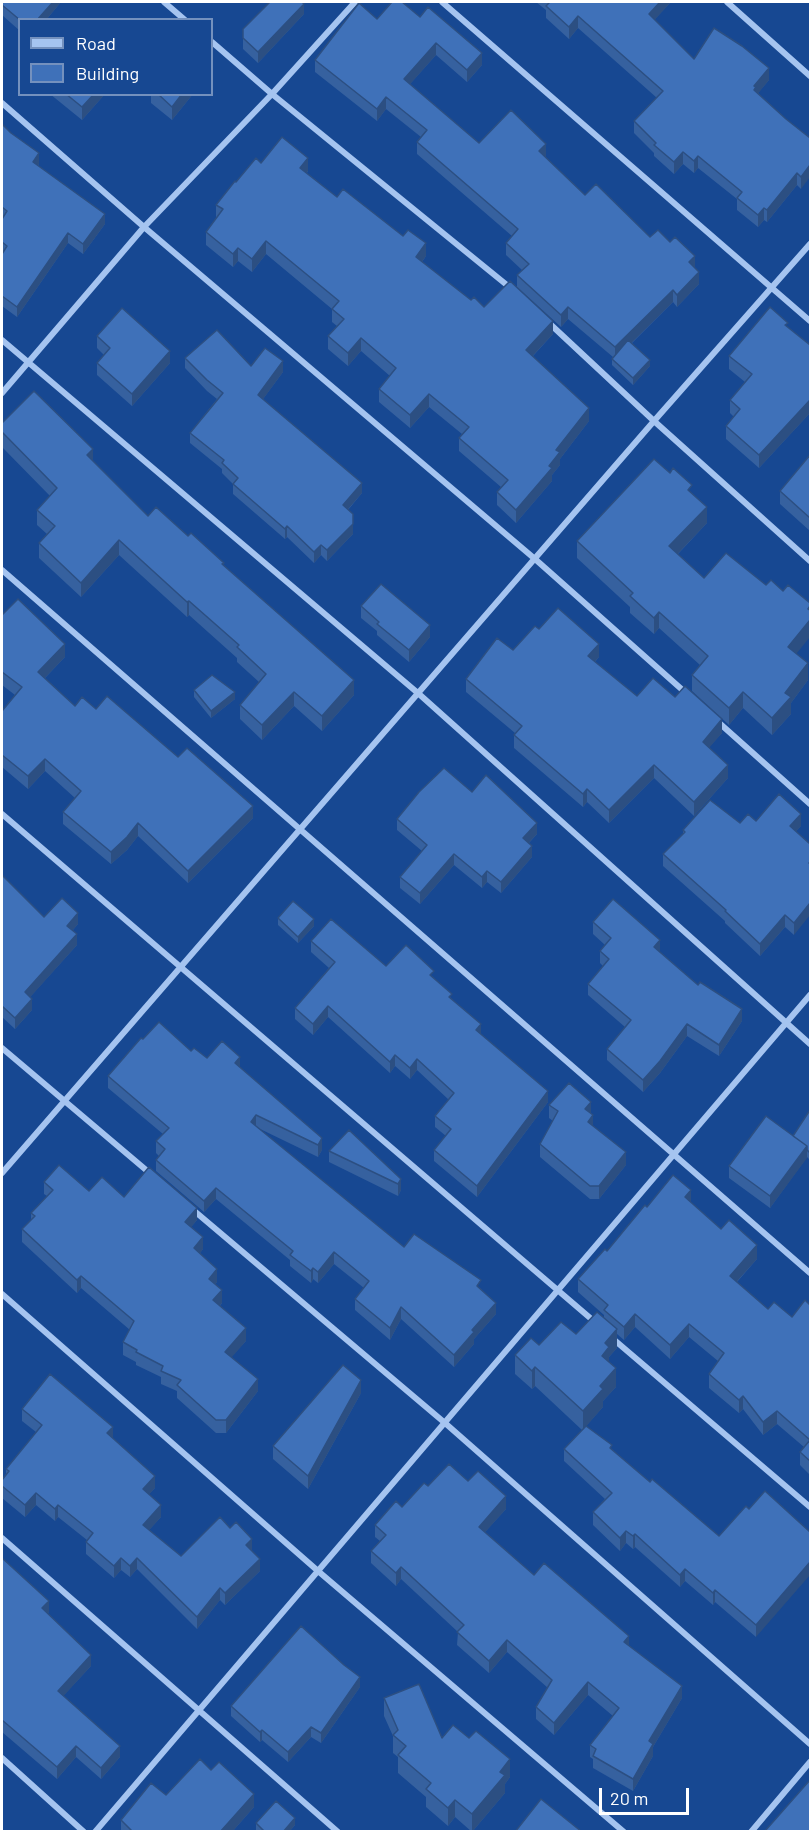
<!DOCTYPE html>
<html>
<head>
<meta charset="utf-8">
<style>
  body { margin:0 }
  #map { position:relative; width:812px; height:1833px; overflow:hidden; background:#174892; font-family:Barlow,sans-serif }
  canvas { display:block }
  .frame { position:absolute; inset:0; border:3px solid #fff; pointer-events:none }
  .legend { position:absolute; left:18px; top:18px; width:195px; height:78px; box-sizing:border-box; background:#174892; border:2px solid #7491be; margin:0; padding:8px 10px; list-style:none; font-size:18px; color:#fff }
  .legend li { display:flex; align-items:center; gap:12px; height:30px }
  .legend b { width:30px; border:2px solid #7491be }
  .scale { position:absolute; left:599px; top:1788px; width:90px; height:27px; box-sizing:border-box; border:3px solid #fff; border-top:0; padding-left:8px; font-size:18px; line-height:21px; white-space:nowrap; color:#fff; -webkit-text-stroke:4px #174892; paint-order:stroke }
</style>
</head>
<body>
<div id="map">
<canvas width="812" height="1833"></canvas>
<div class="frame"></div>
<ul class="legend">
<li><b style="height:8px;background:#a5c4f0"></b>Road</li>
<li><b style="height:16px;background:#3f71b9"></b>Building</li>
</ul>
<div class="scale">20 m</div>
</div>
<script>
const ctx = document.querySelector('canvas').getContext('2d');
ctx.lineJoin = 'round';
const toPath = rows => new Path2D(rows.map(r => 'M' + r).join(''));
function stroke(path, color, width, dash) { ctx.strokeStyle = color; ctx.lineWidth = width; ctx.lineCap = dash ? 'butt' : 'round'; ctx.setLineDash(dash || []); ctx.stroke(path); }
function paint(path, color) { ctx.fillStyle = color; ctx.fill(path, 'evenodd'); }
stroke(toPath([
  [164,2,185,20],
  [442,2,810,321],
  [727,2,810,76],
  [212,42,272,94,513,290],
  [2,103,144,227,535,559,687,694],
  [549,323,654,421,810,561],
  [2,340,419,694,810,1044],
  [2,393,144,227,272,94,355,2],
  [2,570,810,1273],
  [717,721,810,804],
  [2,814,596,1323],
  [2,1048,152,1175],
  [2,1173,654,421,810,244],
  [192,1209,445,1423,810,1744],
  [2,1294,318,1571,624,1832],
  [612,1338,810,1507],
  [2,1538,338,1832],
  [2,1758,84,1832],
  [95,1832,810,995],
  [751,1832,810,1762]
]), '#a5c4f0', 6);
paint(toPath([
  [2,2,61,2,46,20,20,20,20,31,2,15],
  [536,2,671,2,654,20,694,59,769,80,758,93,786,119,810,138,801,189,797,185,767,222,764,220,758,227,737,210,737,199,698,168,694,173,683,164,674,174,654,156,654,153,634,133,634,121,657,98,578,28,569,39,546,18,546,10],
  [304,14,258,63,243,49,243,29],
  [420,17,482,65,467,82,436,55,410,84,479,143,546,156,545,157,585,195,650,237,695,268,699,284,677,307,673,302,632,343,650,366,633,385,612,365,612,359,613,357,568,319,561,327,517,287,517,275,522,270,506,255,506,243,512,236,417,154,417,142,421,137,386,109,377,121,315,72,315,60,377,19],
  [50,94,105,94,82,120],
  [151,94,193,94,172,120,151,103],
  [2,124,39,164,38,165,105,224,83,254,68,243,17,317,2,306],
  [261,163,308,171,307,173,337,197,426,256,422,262,471,300,484,307,553,334,533,356,589,421,560,459,560,465,552,475,552,481,516,523,497,505,497,492,501,487,459,451,459,438,462,434,429,407,410,428,379,402,379,389,390,376,361,351,348,366,328,349,328,336,337,326,332,322,332,309,266,254,252,272,238,261,233,267,206,245,206,232,216,218,216,205,236,182],
  [788,327,810,345,810,414,810,413,759,468,726,439,726,426,734,417,730,413,730,400,745,382,729,369,729,356],
  [97,336,170,363,132,406,97,375,97,363,104,355,97,348],
  [185,358,251,366,283,372,263,399,362,493,348,510,353,534,327,561,321,555,314,563,287,537,285,539,233,494,233,484,222,473,222,469,190,443,190,433,217,399,207,391,185,368],
  [2,423,93,462,148,516,188,536,224,566,354,695,322,731,294,706,262,740,240,719,240,705,259,682,237,662,237,658,189,615,187,617,119,555,81,597,39,558,39,543,47,534,37,525,37,510,50,496,2,447],
  [810,455,810,531,780,504,780,491],
  [692,493,707,523,678,554,704,578,796,654,808,680,791,703,791,714,772,735,743,708,729,725,692,691,692,675,700,665,659,628,654,634,630,613,630,607,577,558,577,541],
  [361,606,430,637,409,662,377,635,377,631,361,618],
  [2,615,65,657,45,678,75,706,96,709,178,757,253,818,188,883,138,836,127,850,111,864,63,824,63,812,75,798,45,771,28,789,2,767,2,711,15,695,2,685],
  [539,629,599,657,595,662,637,696,675,697,722,733,709,747,728,778,694,816,654,778,609,823,587,802,583,807,514,748,514,735,515,733,466,692,466,679,513,650],
  [194,690,235,699,211,718,194,697],
  [472,792,537,834,529,843,532,857,501,893,487,882,482,888,454,865,420,904,400,888,400,877,422,851,397,830,397,819],
  [756,821,801,826,796,831,794,935,785,927,760,956,725,923,725,921,663,866,663,854,683,834,683,830],
  [2,875,44,917,78,924,72,931,77,945,30,997,32,1010,15,1029,2,1017],
  [278,918,314,926,298,943,278,925],
  [593,922,660,952,698,985,742,1021,719,1056,687,1036,660,1073,643,1092,607,1060,607,1049,625,1027,588,995,588,984,603,966,600,963,600,951,605,945,593,934],
  [311,941,386,966,434,978,481,1034,548,1102,477,1197,434,1161,434,1150,446,1136,435,1127,435,1116,449,1100,417,1070,410,1079,395,1066,390,1073,328,1017,313,1035,295,1019,295,1008,329,968,311,952],
  [143,1039,191,1051,207,1058,240,1068,322,1138,322,1150,318,1157,256,1127,404,1247,481,1289,496,1314,474,1339,474,1344,454,1367,401,1319,390,1340,355,1310,355,1299,364,1288,334,1264,318,1283,313,1279,311,1283,290,1266,290,1260,216,1199,204,1212,156,1171,156,1160,159,1156,156,1153,156,1141,163,1134,108,1088,108,1076],
  [549,1105,591,1114,593,1126,626,1165,599,1199,590,1199,540,1157,540,1144,553,1121,549,1118],
  [810,1110,809,1159,807,1157,770,1208,729,1178,729,1166,793,1136],
  [329,1151,401,1179,401,1190,398,1196,329,1162],
  [44,1182,89,1191,124,1197,197,1220,191,1227,203,1249,200,1253,217,1282,215,1284,222,1303,220,1306,246,1341,231,1357,258,1391,226,1433,216,1433,177,1398,177,1391,161,1384,161,1377,136,1365,136,1362,123,1355,123,1342,130,1330,81,1288,77,1293,22,1242,22,1229,31,1220,31,1213,47,1196,44,1194],
  [691,1203,721,1229,757,1259,737,1282,768,1309,792,1317,810,1305,810,1475,800,1465,800,1452,804,1447,777,1424,763,1435,743,1409,739,1413,709,1388,709,1374,718,1361,689,1337,670,1359,635,1327,624,1340,617,1334,617,1348,609,1357,609,1362,616,1387,603,1401,603,1407,586,1426,612,1450,650,1482,719,1536,749,1509,765,1491,756,1637,715,1602,713,1605,685,1581,680,1587,635,1547,633,1549,626,1543,620,1551,593,1525,593,1512,605,1499,564,1461,564,1449,582,1430,535,1386,532,1389,515,1374,515,1355,539,1345,576,1334,604,1318,604,1315,578,1292,578,1279,607,1251,647,1207],
  [361,1393,308,1489,273,1459,273,1446],
  [22,1409,113,1438,155,1488,149,1494,161,1517,149,1530,181,1556,252,1551,260,1571,225,1605,220,1600,197,1629,137,1569,130,1577,121,1570,114,1578,86,1554,86,1542,87,1540,58,1517,55,1521,36,1505,25,1517,2,1498,2,1480,6,1474,6,1469,36,1432,22,1421],
  [468,1481,506,1509,485,1532,534,1575,629,1646,682,1698,653,1747,653,1756,633,1791,593,1768,593,1759,590,1757,590,1745,613,1716,588,1695,554,1735,536,1719,536,1707,548,1688,507,1652,489,1673,457,1645,458,1632,401,1579,396,1586,371,1563,371,1551,380,1541,375,1537,375,1525,402,1507,428,1486],
  [2,1558,49,1612,47,1614,91,1666,63,1696,120,1757,101,1779,76,1757,57,1779,2,1732],
  [360,1687,321,1743,311,1737,288,1762,262,1740,260,1742,231,1716,231,1706],
  [384,1698,442,1738,510,1777,505,1784,505,1793,472,1832,455,1817,448,1826,426,1807,426,1797,398,1773,398,1757,393,1753,393,1736,384,1716],
  [166,1795,254,1807,232,1832,121,1832,121,1820],
  [256,1823,295,1825,289,1832,258,1832,256,1830]
]), '#36619f');
paint(toPath([
  [53,2,61,2,46,20,37,20],
  [660,2,671,2,649,26,649,14],
  [304,4,304,14,258,63,258,52],
  [578,16,578,28,569,39,569,27],
  [436,43,436,55,404,91,404,79],
  [482,53,482,65,467,82,467,70],
  [769,68,769,80,756,96,756,99,754,86],
  [94,94,105,94,82,120,82,107],
  [182,94,193,94,172,120,172,107],
  [386,97,386,109,377,121,377,109],
  [546,144,546,156,539,163,539,151],
  [683,152,683,164,674,174,674,162],
  [39,153,39,164,33,172,33,162],
  [698,156,698,168,694,173,694,161],
  [308,158,308,171,300,181,300,168],
  [810,165,810,177,801,189,801,177],
  [797,173,797,185,767,222,767,210],
  [764,208,764,220,758,227,758,215],
  [105,214,105,224,83,254,83,244],
  [68,233,68,243,17,317,17,307],
  [266,241,266,254,252,272,252,259],
  [426,243,426,256,416,270,416,257],
  [238,248,238,261,233,267,233,254],
  [695,256,695,268,689,262],
  [699,272,699,284,677,307,677,295],
  [673,290,673,302,615,359,615,347],
  [568,307,568,319,561,327,561,315],
  [553,321,553,334,526,363,526,350],
  [361,338,361,351,348,366,348,353],
  [170,351,170,363,132,406,132,394],
  [650,360,650,366,633,385,633,378],
  [283,361,283,372,258,406,258,395],
  [429,394,429,407,410,428,410,415],
  [810,400,810,413,759,468,759,455],
  [589,408,589,421,560,459,560,465,552,475,552,481,516,523,516,510,549,466,556,450],
  [93,449,93,464,87,455],
  [362,483,362,493,343,515,343,505],
  [707,507,707,523,669,563,669,546],
  [353,524,353,534,327,561,327,550],
  [287,526,287,537,285,539,285,529],
  [119,540,119,555,81,597,81,583],
  [321,545,321,555,314,563,314,552],
  [189,601,189,615,187,617,187,602],
  [810,606,810,637,788,664,788,647,808,609],
  [659,612,659,628,654,634,654,618],
  [430,625,430,637,409,662,409,650],
  [65,644,65,657,38,685,38,672],
  [599,644,599,657,588,669,588,656],
  [808,663,808,680,791,703,791,714,772,735,772,718,785,693],
  [354,680,354,695,322,731,322,716],
  [235,692,235,699,211,718,211,711],
  [294,692,294,706,262,740,262,725],
  [743,692,743,708,729,725,729,708],
  [722,719,722,733,703,755,703,742],
  [45,759,45,771,28,789,28,776],
  [654,765,654,778,609,823,609,810],
  [728,765,728,778,694,816,694,802],
  [587,789,587,802,583,807,583,794],
  [253,806,253,818,188,883,188,871],
  [801,814,801,826,790,838,790,826],
  [138,823,138,836,127,850,111,864,111,852],
  [537,823,537,834,523,849,523,838],
  [532,846,532,857,501,893,501,882],
  [454,854,454,865,420,904,420,893],
  [487,871,487,882,482,888,482,877],
  [810,903,810,915,794,935,794,923],
  [78,913,78,924,67,937,67,926],
  [785,915,785,927,760,956,760,944],
  [314,919,314,926,298,943,298,937],
  [77,934,77,945,25,1003,25,992],
  [660,940,660,952,654,947],
  [32,999,32,1010,15,1029,15,1018],
  [328,1006,328,1017,313,1035,313,1024],
  [742,1009,742,1021,719,1056,719,1045],
  [481,1024,481,1035,476,1030],
  [687,1024,687,1036,660,1073,643,1092,643,1080],
  [395,1055,395,1066,390,1073,390,1062],
  [240,1057,240,1068,235,1063],
  [417,1059,417,1070,410,1079,410,1068],
  [548,1091,548,1102,477,1197,477,1186],
  [591,1102,591,1115,585,1109],
  [256,1115,256,1126,251,1122],
  [593,1115,593,1128,588,1122],
  [322,1138,322,1150,318,1157,318,1145],
  [807,1146,807,1158,770,1208,770,1196],
  [626,1152,626,1165,599,1199,599,1186],
  [401,1179,401,1190,398,1196,398,1184],
  [216,1188,216,1199,204,1212,204,1201],
  [691,1190,691,1203,685,1197],
  [197,1208,197,1220,185,1235,185,1222],
  [203,1237,203,1249,194,1261,194,1248],
  [757,1245,757,1259,730,1289,730,1276],
  [334,1252,334,1264,318,1283,318,1272],
  [313,1268,313,1279,311,1283,311,1271],
  [217,1269,217,1282,209,1291,209,1279],
  [81,1276,81,1288,77,1293,77,1280],
  [222,1290,222,1303,213,1313,213,1300],
  [496,1303,496,1314,474,1339,474,1344,454,1367,454,1355,472,1330],
  [401,1307,401,1319,390,1340,390,1328],
  [635,1314,635,1327,624,1340,624,1327],
  [689,1324,689,1337,670,1359,670,1345],
  [246,1328,246,1341,225,1365,225,1352],
  [617,1329,617,1348,609,1357,609,1366,602,1356,605,1343],
  [535,1367,535,1386,532,1389,532,1371],
  [616,1368,616,1387,603,1401,603,1407,583,1430,583,1411,600,1386],
  [258,1379,258,1391,226,1433,226,1420],
  [361,1380,361,1393,308,1489,308,1476],
  [743,1396,743,1409,739,1413,739,1400],
  [777,1411,777,1424,763,1435,763,1422],
  [113,1427,113,1439,107,1433],
  [155,1476,155,1488,143,1501,143,1489],
  [36,1493,36,1505,25,1517,25,1505],
  [506,1496,506,1509,479,1539,479,1527],
  [58,1505,58,1517,55,1521,55,1509],
  [161,1505,161,1517,143,1537,143,1525],
  [626,1531,626,1543,620,1551,620,1538],
  [635,1534,635,1547,633,1549,633,1536],
  [252,1539,252,1551,246,1545],
  [121,1558,121,1570,114,1578,114,1566],
  [137,1558,137,1569,130,1577,130,1566],
  [260,1559,260,1571,225,1605,225,1593],
  [810,1562,810,1575,756,1637,756,1625],
  [401,1567,401,1579,396,1586,396,1573],
  [685,1569,685,1581,680,1587,680,1575],
  [220,1588,220,1600,197,1629,197,1617],
  [715,1590,715,1602,713,1605,713,1593],
  [49,1601,49,1612,42,1620,42,1608],
  [629,1636,629,1649,624,1642],
  [507,1640,507,1652,489,1673,489,1661],
  [91,1655,91,1666,58,1702,58,1691],
  [360,1677,360,1687,321,1743,321,1733],
  [588,1682,588,1695,554,1735,554,1723],
  [682,1686,682,1698,653,1747,653,1756,633,1791,633,1779,649,1741],
  [311,1727,311,1737,288,1762,288,1752],
  [262,1730,262,1740,260,1742,260,1732],
  [76,1746,76,1757,57,1779,57,1767],
  [120,1746,120,1757,101,1779,101,1768],
  [510,1759,510,1777,505,1784,505,1793,472,1832,472,1814,500,1772],
  [254,1794,254,1807,232,1832,220,1832],
  [455,1800,455,1817,448,1826,448,1808],
  [295,1818,295,1825,289,1832,283,1832]
]), '#2c4f82');
const building = toPath([
  [2,2,53,2,37,20,20,20,2,5,2,2],
  [270,2,302,2,304,4,258,52,243,38,243,29,270,2],
  [392,2,402,2,420,17,428,7,482,53,467,70,436,43,404,79,479,143,511,110,546,144,539,151,585,195,596,184,650,237,658,230,670,242,675,237,695,256,689,262,699,272,677,295,673,290,615,347,568,307,561,315,517,275,529,264,506,243,518,229,417,142,427,130,386,97,377,109,315,60,359,3,377,19,392,2],
  [550,2,660,2,649,14,694,59,714,28,742,46,769,68,754,86,756,87,754,90,786,119,810,138,810,165,801,177,797,173,767,210,764,208,758,215,737,198,742,192,698,156,694,161,683,152,674,162,654,145,656,143,634,121,663,91,578,16,569,27,546,6,550,2],
  [66,94,94,94,82,107,66,94],
  [158,94,182,94,172,107,158,94],
  [2,124,11,133,39,153,33,162,105,214,83,244,68,233,17,307,2,296,2,254,7,246,2,242,2,219,7,211,2,207,2,124],
  [282,137,308,158,300,168,337,197,343,189,403,236,408,230,426,243,416,257,471,300,474,297,484,307,510,281,553,321,526,350,589,408,556,450,560,452,549,466,552,468,516,510,497,492,508,480,459,438,469,427,429,394,410,415,379,389,396,368,361,338,348,353,328,336,344,319,332,309,339,301,266,241,252,259,238,248,233,254,206,232,223,209,216,205,235,181,236,182,256,158,261,163,282,137],
  [770,307,788,323,785,325,810,345,810,401,810,400,759,455,726,426,740,409,730,400,752,374,729,356,770,307],
  [122,308,170,351,132,394,97,363,110,348,97,336,122,308],
  [217,330,251,366,265,348,283,361,258,395,362,483,343,505,353,514,353,524,327,550,321,545,314,552,287,526,285,529,233,484,238,478,222,463,224,460,190,433,223,393,207,380,185,358,217,330],
  [628,340,650,360,633,378,612,359,628,340],
  [34,391,93,449,87,455,148,516,156,507,188,536,191,533,224,563,222,564,354,680,322,716,294,692,262,725,240,705,266,674,237,647,239,645,189,601,187,602,119,540,81,583,39,543,55,526,37,510,57,488,2,432,2,423,34,391],
  [810,455,810,518,780,491,810,455],
  [654,459,670,473,673,468,692,485,688,490,707,507,669,546,704,578,726,553,766,585,771,580,783,591,788,585,810,603,810,606,808,609,810,610,810,620,788,647,808,663,785,693,791,697,772,718,743,692,729,708,692,675,708,656,659,612,654,618,630,596,633,593,577,541,654,459],
  [381,584,430,625,409,650,377,624,379,622,361,606,381,584],
  [18,599,65,644,38,672,75,706,82,697,96,709,107,696,178,757,187,748,253,806,188,871,138,823,127,837,111,852,63,812,81,791,45,759,28,776,2,755,2,711,22,687,2,672,2,615,18,599],
  [558,608,599,644,588,656,637,696,653,678,675,697,685,686,722,719,703,742,728,765,694,802,654,765,609,810,587,789,583,794,514,735,522,726,466,679,497,638,513,650,535,626,539,629,558,608],
  [212,675,235,692,211,711,194,690,212,675],
  [444,768,472,792,486,775,537,823,523,838,532,846,501,882,487,871,482,877,454,854,420,893,400,877,427,845,397,819,419,792,444,768],
  [779,794,801,814,790,826,810,844,810,862,809,863,810,864,810,903,794,923,785,915,760,944,725,911,726,910,663,854,685,832,683,830,710,800,740,823,748,814,756,821,779,794],
  [2,875,44,917,62,898,78,913,67,926,77,934,25,992,32,999,15,1018,2,1006,2,875],
  [613,899,660,940,654,947,698,985,700,982,742,1009,719,1045,687,1024,660,1061,643,1080,607,1049,631,1020,588,984,609,959,600,951,611,938,593,922,613,899],
  [293,901,314,919,298,937,278,918,293,901],
  [331,919,386,966,406,945,434,971,430,975,452,994,449,997,481,1024,476,1030,548,1091,477,1186,434,1150,451,1129,435,1116,454,1093,417,1059,410,1068,395,1055,390,1062,328,1006,313,1024,295,1008,335,962,311,941,331,919],
  [159,1022,191,1051,194,1048,207,1058,222,1041,240,1057,235,1063,322,1138,318,1145,256,1115,251,1122,404,1247,414,1234,481,1280,477,1286,496,1303,472,1330,474,1332,454,1355,401,1307,390,1328,355,1299,369,1281,334,1252,318,1272,313,1268,311,1271,290,1255,293,1251,216,1188,204,1201,156,1160,165,1149,156,1141,169,1128,108,1076,141,1038,143,1039,159,1022],
  [569,1083,591,1102,585,1109,593,1115,588,1122,626,1152,599,1186,590,1186,540,1144,558,1111,549,1105,569,1083],
  [810,1110,810,1150,809,1152,807,1150,807,1146,793,1136,810,1110],
  [766,1116,807,1146,770,1196,729,1166,766,1116],
  [349,1130,401,1179,398,1184,329,1151,349,1130],
  [59,1165,89,1191,102,1177,124,1197,149,1167,197,1208,185,1222,203,1237,194,1248,217,1269,209,1279,222,1290,213,1300,246,1328,225,1352,258,1379,226,1420,216,1420,177,1385,181,1380,161,1371,163,1366,136,1352,137,1350,123,1342,134,1321,81,1276,77,1280,22,1229,35,1216,31,1213,53,1190,44,1182,59,1165],
  [673,1175,691,1190,685,1197,721,1229,729,1220,757,1245,730,1276,768,1309,774,1302,792,1317,805,1300,810,1305,810,1461,800,1452,810,1440,777,1411,763,1422,743,1396,739,1400,709,1374,724,1353,689,1324,670,1345,635,1314,624,1327,604,1310,608,1305,578,1279,605,1249,607,1251,645,1205,647,1207,673,1175],
  [597,1312,617,1329,605,1343,609,1347,602,1356,616,1368,600,1386,603,1389,583,1411,535,1367,532,1371,515,1355,531,1338,539,1345,561,1322,576,1334,597,1312],
  [343,1365,361,1380,308,1476,273,1446,343,1365],
  [50,1374,113,1427,107,1433,155,1476,143,1489,161,1505,143,1525,181,1556,220,1517,230,1528,236,1522,252,1539,246,1545,260,1559,225,1593,220,1588,197,1617,137,1558,130,1566,121,1558,114,1566,86,1542,93,1533,58,1505,55,1509,36,1493,25,1505,2,1486,2,1480,9,1471,6,1469,42,1425,22,1409,50,1374],
  [586,1426,612,1445,610,1448,650,1482,652,1479,719,1536,746,1506,749,1509,765,1491,810,1532,810,1562,756,1625,715,1590,713,1593,685,1569,680,1575,635,1534,633,1536,626,1531,620,1538,593,1512,612,1493,564,1449,586,1426],
  [449,1464,468,1481,478,1471,506,1496,479,1527,534,1575,544,1563,629,1636,624,1642,682,1686,649,1741,653,1744,633,1779,593,1756,596,1749,590,1745,619,1708,588,1682,554,1723,536,1707,552,1680,507,1640,489,1661,457,1632,464,1625,401,1567,396,1573,371,1551,386,1535,375,1525,396,1501,402,1507,424,1483,428,1486,449,1464],
  [2,1558,49,1601,42,1608,91,1655,58,1691,120,1746,101,1768,76,1746,57,1767,2,1720,2,1558],
  [301,1626,344,1665,360,1677,321,1733,311,1727,288,1752,262,1730,260,1732,231,1706,301,1626],
  [419,1684,442,1738,453,1725,469,1738,476,1731,510,1759,500,1772,505,1775,472,1814,455,1800,448,1808,426,1789,431,1783,398,1755,406,1746,393,1735,398,1730,384,1698,419,1684],
  [200,1759,211,1770,219,1762,254,1794,220,1832,133,1832,121,1820,151,1783,166,1795,200,1759],
  [810,1780,810,1832,759,1832,765,1831,810,1780],
  [541,1799,582,1832,515,1832,541,1799],
  [276,1801,295,1818,283,1832,265,1832,256,1823,276,1801]
]);
paint(building, '#3f71b9');
stroke(building, '#2c4f82', 1.5);
</script>
</body>
</html>
